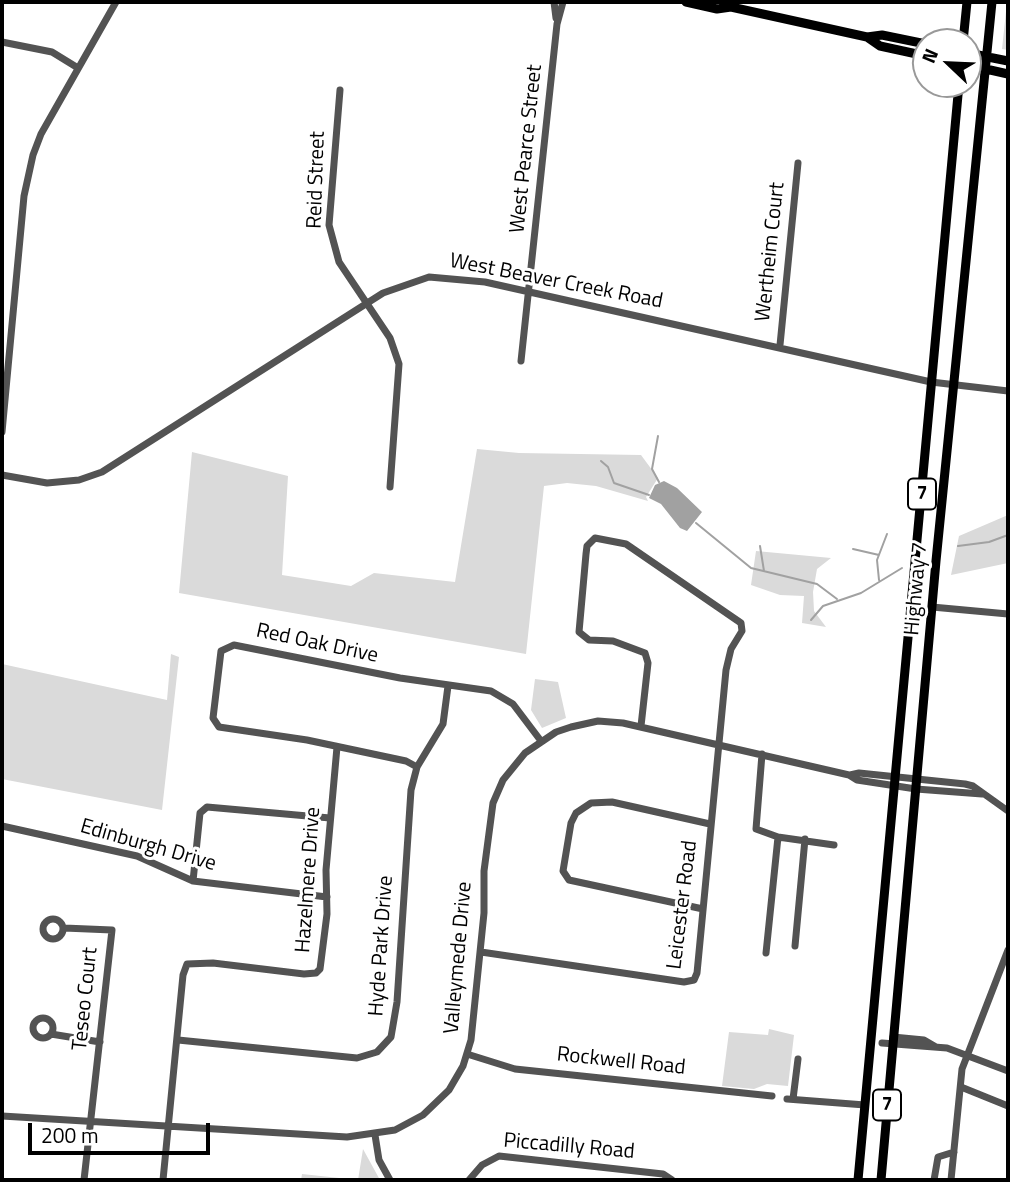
<!DOCTYPE html>
<html>
<head>
<meta charset="utf-8">
<style>
  body { margin:0 }
  #map { position:relative; width:1010px; height:1182px; overflow:hidden; background:#fff; font-family:"Titillium Web",sans-serif }
  canvas { display:block }
  .frame { position:absolute; inset:0; border:4px solid #000; pointer-events:none }
  .north { position:absolute; left:912px; top:28px; width:70px; height:70px; box-sizing:border-box; background:#fff; border:2px solid #999; border-radius:50%; rotate:293deg; font-size:19px; font-weight:700; line-height:28px; text-align:center; color:#000 }
  .north::after { content:''; display:block; margin:auto; width:24px; height:32px; background:#000; clip-path:polygon(50% 0,100% 100%,50% 72%,0 100%) }
  .scale { position:absolute; left:28px; top:1123px; width:182px; height:32px; box-sizing:border-box; border:4px solid #000; border-top:0; padding-left:9px; font-size:21px; line-height:24px; white-space:nowrap; color:#000; -webkit-text-stroke:5px #fff; paint-order:stroke }
</style>
</head>
<body>
<div id="map">
<canvas width="1010" height="1182"></canvas>
<div class="frame"></div>
<div class="north">N</div>
<div class="scale">200 m</div>
</div>
<script>
const ctx = document.querySelector('canvas').getContext('2d');
ctx.lineJoin = 'round';
function paint(path, color) { ctx.fillStyle = color; ctx.fill(path, 'evenodd'); }
const toPath = rows => new Path2D(rows.map(r => 'M' + r).join(''));
function stroke(path, color, width, dash) { ctx.strokeStyle = color; ctx.lineWidth = width; ctx.lineCap = dash ? 'butt' : 'round'; ctx.setLineDash(dash || []); ctx.stroke(path); }
function drawText(font, color, halo, rows, align = 'center') {
  ctx.font = font + ' "Titillium Web",sans-serif'; ctx.lineWidth = 6; ctx.setLineDash([]); ctx.textBaseline = 'middle'; ctx.strokeStyle = halo; ctx.fillStyle = color; for (const [text, x, y, turn = 0] of rows) {
    ctx.save(); ctx.translate(x, y); ctx.rotate((+turn || 0) * Math.PI / 180); ctx.textAlign = isNaN(turn) ? turn : align; if (halo) ctx.strokeText(text, 0, 0); ctx.fillText(text, 0, 0); ctx.restore();
  }
}
paint(toPath([
  [1007,2,1008,2,1008,50,1002,49],
  [477,449,519,453,641,455,658,478,646,497,648,501,596,486,567,483,544,486,526,654,179,593,192,452,288,476,282,575,351,586,374,573,455,582],
  [1008,515,1008,563,951,575,959,536],
  [756,551,831,558,817,569,813,592,814,611,826,627,802,623,804,596,780,595,751,585],
  [171,654,179,657,162,810,2,779,2,664,167,700],
  [535,679,558,682,566,718,542,728,531,710],
  [769,1029,794,1035,788,1086,767,1084,754,1089,722,1086,729,1032,768,1035],
  [363,1149,380,1180,301,1180,302,1174,358,1180]
]), '#dadada');
paint(toPath([
  [664,481,677,488,702,512,687,531,680,528,661,504,649,498,655,485]
]), '#a1a1a1');
stroke(toPath([
  [658,436,652,469,659,482],
  [601,461,608,467,614,483,649,495],
  [696,523,751,568,817,584,837,599],
  [760,546,764,571],
  [958,546,989,542,1008,535],
  [853,549,879,555],
  [879,580,877,560,887,534],
  [811,620,823,606,861,593,902,568]
]), '#a1a1a1', 2);
stroke(toPath([
  [554,2,556,18],
  [2,42,52,52,78,68],
  [340,90,329,225,339,262,390,338,399,364,390,487],
  [780,345,798,163],
  [521,361,557,24,563,2],
  [2,432,24,196,33,155,41,134,116,2],
  [2,475,47,483,79,480,102,472,383,293,429,277,485,282,931,382,1008,391],
  [932,607,1008,614],
  [762,754,756,829,778,837,766,953],
  [417,767,406,761,307,740,219,727,213,718,221,651,234,645,400,678,491,691,513,704,541,741],
  [850,775,859,773,965,784,973,786,1008,811],
  [2,826,137,856,193,881,327,897],
  [778,837,834,845],
  [193,881,200,813,207,807,330,818],
  [703,909,569,880,563,871,571,823,576,813,591,803,612,802,710,824],
  '43 929a10 10 0 1 1 20 0a10 10 0 1 1-20 0Z',
  [64,928,112,930,84,1180],
  [795,946,805,839],
  [481,952,684,982,694,980,697,973,726,670,731,649,742,631,741,623,626,544,595,538,587,546,586,554,579,632,589,640,613,641,645,653,648,663,641,726],
  '33 1028a10 10 0 1 1 20 0a10 10 0 1 1-20 0Z',
  [51,1034,100,1042],
  [893,1037,924,1040,936,1047],
  [178,1040,357,1058,377,1052,391,1037,397,1002,411,790,417,767,443,724,448,686],
  [882,1043,947,1048,1008,1071],
  [467,1054,515,1069,772,1096],
  [961,1087,1008,1106],
  [787,1099,865,1105],
  [793,1099,798,1059],
  [2,1116,347,1137,395,1130,423,1115,449,1090,463,1066,471,1040,484,913,484,871,493,803,503,780,525,753,556,732,571,727,598,721,623,723,849,775,857,780,916,789,982,794],
  [375,1135,379,1160,390,1180],
  [163,1180,183,975,187,964,213,963,304,974,316,973,320,969,327,914,326,870,337,747],
  [469,1180,482,1165,499,1156,663,1174,672,1180],
  [934,1180,938,1157,954,1152],
  [951,1180,962,1069,1008,950]
]), '#535353', 7);
stroke(toPath([
  [686,2,717,9,731,7],
  [723,2,731,7,867,37,880,46,926,56],
  [867,37,882,35,926,44],
  [963,42,967,2],
  [968,53,1008,61],
  [968,65,1008,74],
  [858,1180,959,84],
  [881,1180,936,561,992,2]
]), '#000', 9);
for (const [x, y, w] of [
  [922,494,28],
  [887,1105,28]
]) { const box = new Path2D(); box.roundRect(x - w / 2, y - 15.5, w, 31, 5); ctx.fillStyle = '#fff'; ctx.fill(box); stroke(box, '#000', 2); }
drawText('bold 19px', '#000', null, [
  ["7",922,494],
  ["7",887,1105]
]);
drawText('21px', '#000', '#fff', [
  ["West Pearce Street",527,149,-84],
  ["Reid Street",317,180,-88],
  ["Wertheim Court",771,252,-84],
  ["West Beaver Creek Road",556,282,11],
  ["Highway 7",917,589,-85],
  ["Red Oak Drive",317,644,12],
  ["Edinburgh Drive",148,846,16],
  ["Hazelmere Drive",309,880,-86],
  ["Leicester Road",683,905,-83],
  ["Hyde Park Drive",382,946,-86],
  ["Valleymede Drive",459,958,-85],
  ["Teseo Court",86,999,-84],
  ["Rockwell Road",621,1062,6],
  ["Piccadilly Road",569,1147,5]
]);
</script>
</body>
</html>
